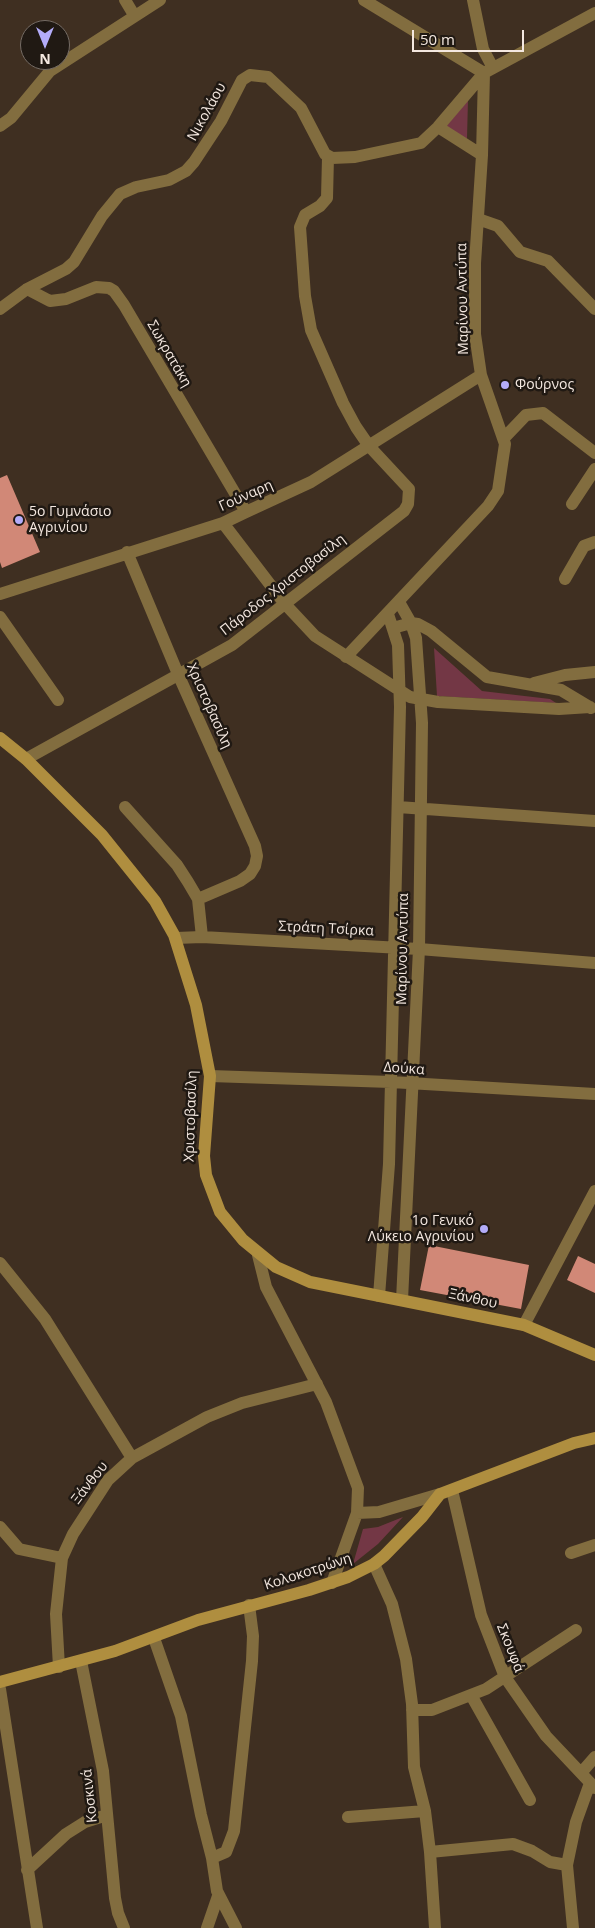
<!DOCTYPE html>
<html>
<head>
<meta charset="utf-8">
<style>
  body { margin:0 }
  #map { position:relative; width:595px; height:1928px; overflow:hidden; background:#3f2f21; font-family:"Open Sans",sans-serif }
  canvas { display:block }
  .north { position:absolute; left:20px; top:20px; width:50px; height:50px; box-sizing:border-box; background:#201913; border:1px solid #756c65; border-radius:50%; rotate:180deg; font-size:14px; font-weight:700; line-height:20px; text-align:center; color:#f4e8e0 }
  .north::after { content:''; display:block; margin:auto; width:18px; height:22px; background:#b3acf9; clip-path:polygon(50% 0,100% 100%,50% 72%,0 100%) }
  .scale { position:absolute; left:412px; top:30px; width:112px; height:22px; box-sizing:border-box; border:2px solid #f4e8e0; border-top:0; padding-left:6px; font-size:15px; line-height:18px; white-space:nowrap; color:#f4e8e0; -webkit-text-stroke:4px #201913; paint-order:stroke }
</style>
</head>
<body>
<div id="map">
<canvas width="595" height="1928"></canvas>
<div class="north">N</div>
<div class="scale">50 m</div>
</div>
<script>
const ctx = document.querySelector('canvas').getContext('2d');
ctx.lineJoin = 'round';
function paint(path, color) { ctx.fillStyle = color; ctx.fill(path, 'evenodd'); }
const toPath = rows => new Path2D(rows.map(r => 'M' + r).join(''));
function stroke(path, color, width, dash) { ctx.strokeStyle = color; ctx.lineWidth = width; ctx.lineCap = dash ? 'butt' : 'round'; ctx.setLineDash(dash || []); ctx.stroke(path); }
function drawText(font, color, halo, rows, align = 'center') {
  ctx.font = font + ' "Open Sans",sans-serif'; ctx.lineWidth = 5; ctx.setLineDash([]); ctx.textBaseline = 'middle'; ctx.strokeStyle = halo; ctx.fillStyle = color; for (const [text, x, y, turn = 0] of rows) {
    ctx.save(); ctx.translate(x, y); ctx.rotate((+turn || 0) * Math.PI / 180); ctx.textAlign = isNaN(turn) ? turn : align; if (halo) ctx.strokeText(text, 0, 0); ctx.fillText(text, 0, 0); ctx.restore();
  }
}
paint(toPath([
  [468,100,467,138,466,139,446,126],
  [434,648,482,691,550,699,556,703,437,696],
  [403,1517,378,1544,353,1564,363,1529,378,1527]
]), '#733745');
paint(toPath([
  [7,475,40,552,2,568,0,562,0,478],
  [429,1245,529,1265,521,1309,420,1290],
  [578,1256,595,1264,595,1293,567,1280]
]), '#d18877');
stroke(toPath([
  [125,0,134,15],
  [364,0,484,73],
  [473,0,483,49,493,68],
  [0,126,11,118,50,71,160,0],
  [438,127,482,155],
  [478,219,498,226,520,252,548,261,595,309],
  [27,289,50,301,66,299,96,287,109,288,114,291,124,305,246,512],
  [0,309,27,289,66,269,74,262,102,216,120,194,136,187,169,180,186,171,194,162,221,121,242,80,250,75,268,77,301,108,325,154,332,158,355,157,421,143,438,127,484,73,595,13],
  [504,438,526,415,543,413,595,453],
  [572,504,595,469],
  [223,523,285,604,315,636,410,697,438,702,559,709,590,707],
  [127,552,178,674,255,846,257,856,255,866,250,874,240,881,198,899],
  [565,579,584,546,595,542],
  [0,594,223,523,246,512,311,482,481,375],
  [399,602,411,623,416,638,422,723,419,949,402,1300],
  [0,617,58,700],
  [393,628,411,623,418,624,431,631,487,677,561,690,591,708],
  [346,657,488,506,498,491,505,444,481,375,475,334,475,263,482,155,484,73],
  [534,683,565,675,595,672],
  [26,759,232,645,404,511,408,504,409,489,369,446,356,427,343,403,311,330,305,296,300,227,305,215,320,206,327,198,328,157],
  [125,807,177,865,188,882,198,899,202,937],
  [398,807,595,821],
  [176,938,202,937,419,949,595,963],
  [210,1076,391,1082,595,1094],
  [258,1255,266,1287,326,1402,358,1488,357,1513,332,1583],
  [0,1263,45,1319,132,1458],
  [379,1296,389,1164,400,707,398,645,388,614],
  [524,1325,595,1191],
  [452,1490,481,1615,505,1677,546,1736,595,1788],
  [357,1513,379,1512,440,1494],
  [0,1527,19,1549,62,1558],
  [571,1553,595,1545],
  [374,1564,392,1604,406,1659,412,1704,414,1767,425,1811,430,1852,435,1928],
  [154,1638,181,1716,201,1815,212,1858],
  [81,1661,103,1771,115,1898,118,1913,124,1928],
  [59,1667,56,1614,62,1558,73,1534,108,1480,132,1458,207,1417,242,1403,317,1384],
  [0,1689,37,1928],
  [471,1695,530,1800],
  [412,1710,432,1710,486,1689,576,1630],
  [581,1773,595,1757],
  [348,1817,425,1811],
  [430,1852,513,1844,532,1851,550,1862,567,1865],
  [27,1870,66,1834,85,1822,107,1815],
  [207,1928,218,1896],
  [236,1928,217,1891,212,1858,226,1852,234,1831,252,1661,253,1636,249,1605],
  [573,1928,567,1865,576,1822,590,1783]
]), '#826d3f', 12);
stroke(toPath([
  [0,738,26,759,102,835,155,901,174,935,196,1005,210,1076,204,1156,206,1175,220,1212,243,1240,276,1267,310,1282,524,1325,595,1355],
  [0,1682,115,1651,198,1620,309,1590,348,1577,374,1564,384,1556,422,1517,440,1494,574,1443,595,1438]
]), '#af8e3f', 12);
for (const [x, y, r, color] of [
  [505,385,5,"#b3acf9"],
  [19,520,5,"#b3acf9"],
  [484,1229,5,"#b3acf9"]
]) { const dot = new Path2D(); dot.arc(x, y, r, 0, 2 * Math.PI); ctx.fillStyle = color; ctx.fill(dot); stroke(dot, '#201913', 2); }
drawText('14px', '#f4e8e0', '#201913', [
  ["Νικολάου",207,112,-61],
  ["Μαρίνου Αντύπα",463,299,-91],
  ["Σωκρατάκη",169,354,60],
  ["Γούναρη",246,496,-24],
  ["Πάροδος Χριστοβασίλη",283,585,-38],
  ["Χριστοβασίλη",209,706,66],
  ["Στράτη Τσίρκα",326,929,3],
  ["Μαρίνου Αντύπα",403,949,-89],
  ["Δούκα",404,1069,4],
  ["Χριστοβασίλη",191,1116,-88],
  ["Ξάνθου",473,1299,12],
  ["Ξάνθου",90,1483,-52],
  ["Κολοκοτρώνη",308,1572,-18],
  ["Σκουφά",510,1648,68],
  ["Κοσκινά",90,1796,-96]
]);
drawText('14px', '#f4e8e0', '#201913', [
  ["Φούρνος",515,385],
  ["5ο Γυμνάσιο",29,512],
  ["Αγρινίου",29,528],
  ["1ο Γενικό",474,1221,"right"],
  ["Λύκειο Αγρινίου",474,1237,"right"]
], 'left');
</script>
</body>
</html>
